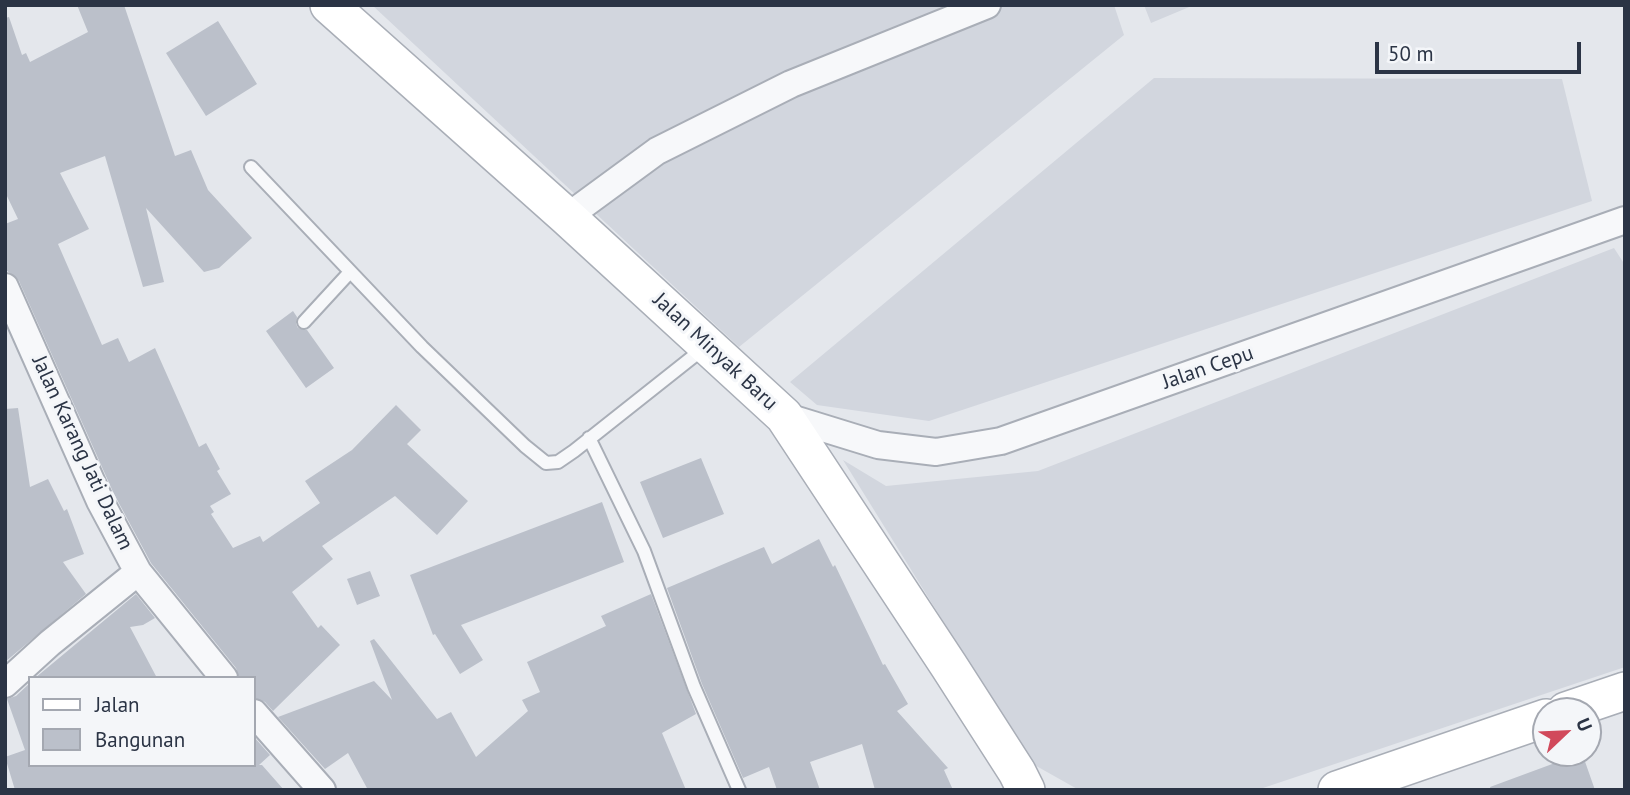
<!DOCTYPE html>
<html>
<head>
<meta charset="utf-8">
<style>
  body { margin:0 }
  #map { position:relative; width:1630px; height:795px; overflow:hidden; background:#e4e7ec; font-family:"PT Sans",sans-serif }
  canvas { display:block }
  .frame { position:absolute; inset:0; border:7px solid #2b3445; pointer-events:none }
  .legend { position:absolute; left:28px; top:676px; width:228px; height:91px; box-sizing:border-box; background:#f4f6f9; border:2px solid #a4a8b1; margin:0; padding:9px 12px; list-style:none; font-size:21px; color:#2b3445 }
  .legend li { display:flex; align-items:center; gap:14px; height:35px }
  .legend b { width:35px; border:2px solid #a4a8b1 }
  .north { position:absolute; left:1532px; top:697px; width:70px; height:70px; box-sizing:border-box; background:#f4f6f9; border:2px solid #a4a8b1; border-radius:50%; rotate:67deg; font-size:19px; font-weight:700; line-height:28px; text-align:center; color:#2b3445 }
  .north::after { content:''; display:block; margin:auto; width:24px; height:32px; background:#d1495b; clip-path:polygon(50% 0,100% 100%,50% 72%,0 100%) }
  .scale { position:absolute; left:1375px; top:42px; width:206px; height:32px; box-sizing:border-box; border:4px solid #2b3445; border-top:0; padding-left:9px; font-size:21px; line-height:24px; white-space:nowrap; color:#2b3445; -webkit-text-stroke:5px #f4f6f9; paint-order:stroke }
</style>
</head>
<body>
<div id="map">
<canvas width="1630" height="795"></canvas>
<div class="frame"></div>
<ul class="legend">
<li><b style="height:9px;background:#fff"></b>Jalan</li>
<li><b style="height:19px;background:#bbc0ca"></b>Bangunan</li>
</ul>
<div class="north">U</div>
<div class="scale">50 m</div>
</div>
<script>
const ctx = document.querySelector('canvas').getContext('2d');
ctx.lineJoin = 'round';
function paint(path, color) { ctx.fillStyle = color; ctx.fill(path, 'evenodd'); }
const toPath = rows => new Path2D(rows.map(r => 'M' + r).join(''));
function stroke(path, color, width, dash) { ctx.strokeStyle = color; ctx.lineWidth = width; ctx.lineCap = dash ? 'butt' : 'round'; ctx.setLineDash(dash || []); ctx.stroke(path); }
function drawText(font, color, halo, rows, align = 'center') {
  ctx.font = font + ' "PT Sans",sans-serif'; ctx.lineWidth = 6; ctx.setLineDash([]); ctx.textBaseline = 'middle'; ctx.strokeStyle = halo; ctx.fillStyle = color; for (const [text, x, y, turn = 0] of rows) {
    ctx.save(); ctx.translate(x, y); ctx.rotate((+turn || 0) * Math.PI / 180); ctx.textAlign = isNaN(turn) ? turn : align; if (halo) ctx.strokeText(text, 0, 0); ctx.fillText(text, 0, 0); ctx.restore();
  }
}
paint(toPath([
  [372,5,1114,5,1124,35,739,347],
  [1144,5,1194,5,1151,23],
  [1154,78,1562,79,1592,201,929,421,817,405,790,382],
  [1614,248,1625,265,1625,667,1257,790,1079,790,1031,763,843,460,886,486,1038,471]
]), '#d2d6de');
paint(toPath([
  [77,5,124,5,175,156,191,150,208,190,252,238,219,268,204,272,146,208,164,282,143,287,105,156,60,173,89,229,58,244,102,345,118,338,129,362,155,348,199,447,206,443,220,469,217,471,231,494,210,506,214,512,211,514,233,548,260,536,263,542,320,503,305,481,352,450,396,405,421,430,407,444,468,501,437,535,395,496,322,546,333,559,292,592,318,628,321,625,340,645,273,711,265,702,254,698,254,678,239,678,236,668,151,563,114,494,19,281,5,269,5,224,18,219,5,192,5,18,9,17,22,55,26,53,30,62,88,32],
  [218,21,257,84,206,116,166,53],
  [293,311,297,317,296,324,298,328,307,330,334,368,306,388,266,331],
  [18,408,30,487,48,479,64,511,67,509,84,554,63,562,86,594,5,662,5,409],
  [701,458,724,514,663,538,640,482],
  [602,502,624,562,461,625,483,660,460,674,435,634,433,635,410,575],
  [819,539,833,567,835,565,883,665,885,664,908,704,897,711,948,768,944,770,953,790,875,790,862,744,810,762,820,790,777,790,769,767,743,778,702,684,667,588,764,547,772,564],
  [370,571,380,596,357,605,347,579],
  [136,594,155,618,143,625,130,627,157,678,35,678],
  [651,594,696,714,662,733,686,790,368,790,348,753,325,769,278,717,374,681,392,700,370,641,374,639,437,719,451,712,476,757,528,711,522,700,540,692,527,662,606,626,601,616],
  [30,683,30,765,254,765,254,737,270,755,259,765,262,765,284,790,15,790,5,757,25,750,7,699,16,696],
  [1582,753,1595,790,1491,790,1490,787]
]), '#bbc0ca');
const service = toPath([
  [251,167,422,347,525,446,546,463,558,462,574,451,704,348],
  [304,322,350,272],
  [589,438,644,551,694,687,739,790]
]);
const minor = toPath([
  [567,217,657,151,791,84,987,5],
  [5,287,100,501,138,572,224,678],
  [784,416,878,445,936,452,1001,441,1625,220],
  [5,684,50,643,138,572],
  [254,713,322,790]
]);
const secondary = toPath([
  [329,5,567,217,784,416,949,666,1017,772,1026,790],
  [1566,711,1625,691],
  [1337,790,1546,718]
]);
stroke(service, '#a9aeb7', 16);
stroke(minor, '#a9aeb7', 30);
stroke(secondary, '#a9aeb7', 40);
stroke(service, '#f7f8fa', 12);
stroke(minor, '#f7f8fa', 26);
stroke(secondary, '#fff', 37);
drawText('21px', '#2b3445', '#f4f6f9', [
  ["Jalan Minyak Baru",715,352,43],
  ["Jalan Cepu",1208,368,-19],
  ["Jalan Karang Jati Dalam",82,453,65]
]);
</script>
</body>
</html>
